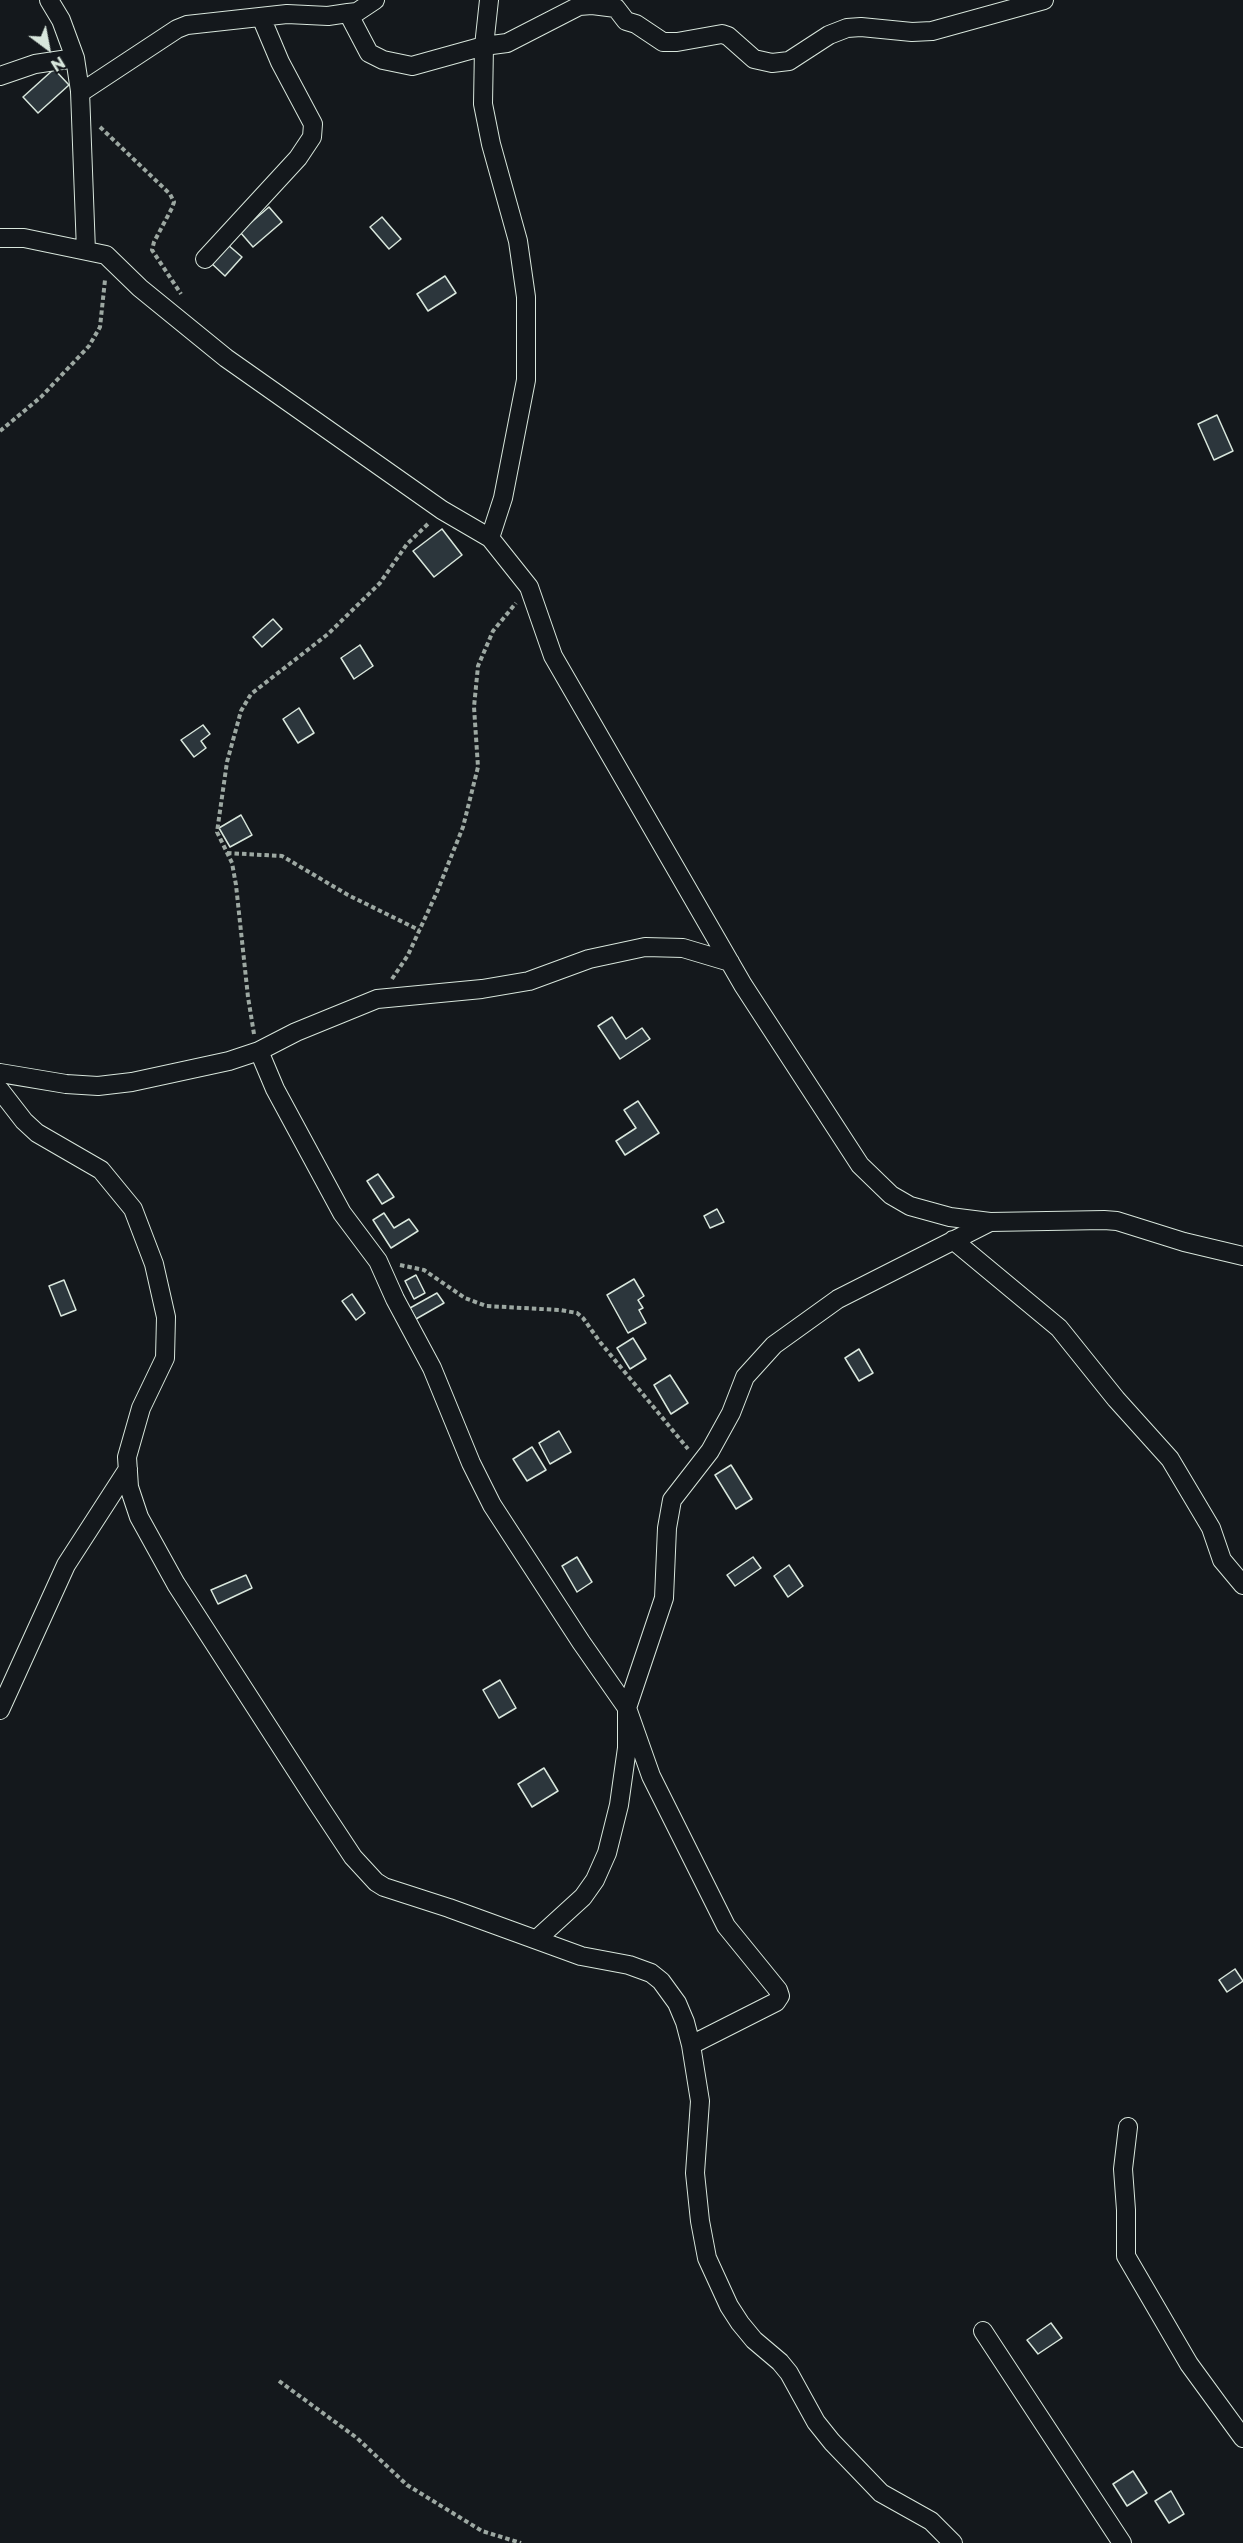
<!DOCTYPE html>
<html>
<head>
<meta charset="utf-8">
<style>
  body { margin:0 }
  #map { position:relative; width:1243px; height:2543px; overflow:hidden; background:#14181c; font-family:Montserrat,sans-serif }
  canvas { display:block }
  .north { position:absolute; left:18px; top:18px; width:60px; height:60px; -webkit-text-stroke:4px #14181c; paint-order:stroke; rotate:148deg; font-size:16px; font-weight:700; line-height:24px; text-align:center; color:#d8e6dc }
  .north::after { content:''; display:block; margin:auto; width:21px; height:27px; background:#d8e6dc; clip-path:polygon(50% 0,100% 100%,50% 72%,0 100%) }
</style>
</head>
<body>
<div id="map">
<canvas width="1243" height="2543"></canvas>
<div class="north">N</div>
</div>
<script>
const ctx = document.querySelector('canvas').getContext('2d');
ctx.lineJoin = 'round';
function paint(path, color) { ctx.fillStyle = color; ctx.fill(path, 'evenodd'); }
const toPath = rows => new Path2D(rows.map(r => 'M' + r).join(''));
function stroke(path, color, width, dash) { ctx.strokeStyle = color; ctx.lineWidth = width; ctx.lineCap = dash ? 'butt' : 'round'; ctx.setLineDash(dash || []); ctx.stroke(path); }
const building = toPath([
  [54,69,69,85,38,113,23,97,54,69],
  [269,207,282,222,253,247,240,232,269,207],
  [382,217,401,239,389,249,370,227,382,217],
  [227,244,242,257,225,276,210,262,227,244],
  [445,276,456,293,428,311,417,294,445,276],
  [1217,415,1233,451,1214,460,1198,424,1217,415],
  [442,529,462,555,434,577,413,551,442,529],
  [273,619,282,629,262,647,253,637,273,619],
  [360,645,373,666,354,679,341,658,360,645],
  [299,708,314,733,298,743,283,719,299,708],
  [203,725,210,734,201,741,206,748,194,757,181,740,203,725],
  [241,815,252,835,230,847,219,828,241,815],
  [612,1017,626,1039,642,1028,650,1039,620,1059,598,1026,612,1017],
  [638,1101,659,1133,625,1155,616,1141,636,1128,624,1110,638,1101],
  [378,1174,394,1197,382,1204,367,1181,378,1174],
  [717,1209,724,1222,710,1228,704,1216,717,1209],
  [384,1213,394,1228,409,1219,418,1231,391,1248,373,1220,384,1213],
  [416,1275,425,1293,414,1299,405,1281,416,1275],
  [634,1279,644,1296,638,1300,643,1308,639,1310,646,1323,628,1333,607,1295,634,1279],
  [64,1280,76,1310,61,1316,49,1286,64,1280],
  [437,1293,444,1303,416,1319,410,1308,437,1293],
  [352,1294,365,1313,356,1320,342,1301,352,1294],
  [633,1338,646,1359,630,1369,617,1348,633,1338],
  [859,1349,873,1373,859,1381,845,1358,859,1349],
  [670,1375,688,1403,671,1414,654,1385,670,1375],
  [559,1431,571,1452,550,1464,539,1443,559,1431],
  [532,1447,546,1470,527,1481,513,1459,532,1447],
  [731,1465,752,1499,736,1509,715,1475,731,1465],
  [577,1557,592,1582,577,1592,562,1566,577,1557],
  [753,1557,761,1568,735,1586,727,1575,753,1557],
  [789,1565,803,1586,788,1597,774,1576,789,1565],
  [246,1575,252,1588,218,1604,211,1590,246,1575],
  [500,1680,516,1708,499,1718,483,1690,500,1680],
  [544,1768,558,1791,532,1807,518,1784,544,1768],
  [1235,1969,1243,1981,1227,1992,1219,1980,1235,1969],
  [1051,2323,1062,2338,1038,2354,1027,2340,1051,2323],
  [1133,2471,1147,2493,1127,2506,1113,2484,1133,2471],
  [1171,2491,1184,2514,1169,2523,1155,2501,1171,2491]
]);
paint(building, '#2c363c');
stroke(building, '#d8e6dc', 1.5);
const street = toPath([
  [49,0,61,20,75,58,80,91,86,251],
  [489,0,484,46,483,104,491,144,518,241,526,297,526,380,503,498,490,538],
  [348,13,369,53,383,60,412,66,484,46,507,43,579,6,592,5,616,8,626,21,636,24,663,42,677,42,722,34,728,36,754,59,772,63,789,61,829,35,847,28,861,27,912,32,932,31,1044,0],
  [0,76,35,64,75,58],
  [80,93,177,29,187,25,287,14,328,16,348,13,357,12,375,0],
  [0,238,24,238,106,255,140,288,226,358,442,510,490,538,529,587,553,656,743,985,860,1165,891,1195,910,1206,950,1217,990,1222,1104,1220,1117,1221,1184,1242,1243,1256],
  [205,259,298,158,312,137,313,124,280,62,261,17],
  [259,1051,275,1089,342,1213,378,1261,395,1299,432,1368,471,1463,492,1505,581,1642,627,1708,651,1776,726,1926,778,1990,780,1996,776,2002,691,2045],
  [0,1073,66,1084,98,1086,132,1082,229,1061,259,1051,296,1032,377,999,482,989,529,981,589,959,645,947,683,948,730,962],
  [0,1090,24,1121,37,1133,101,1170,133,1209,154,1264,166,1317,165,1358,141,1408,127,1457,129,1487,139,1517,176,1584,316,1801,353,1857,376,1882,384,1887,449,1908,581,1956,629,1965,651,1973,661,1981,677,2003,685,2022,691,2045,700,2101,695,2173,700,2221,707,2258,729,2306,740,2323,754,2340,780,2362,789,2373,816,2422,832,2442,881,2493,931,2521,953,2543],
  [953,1240,1059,1328,1116,1399,1170,1459,1211,1528,1222,1560,1243,1585],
  [0,1710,66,1565,128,1469],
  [537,1939,583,1897,595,1880,607,1853,619,1805,627,1748,627,1708,664,1598,667,1528,672,1500,710,1451,731,1413,745,1377,774,1345,838,1299,990,1222],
  [1128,2127,1123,2169,1126,2210,1126,2256,1189,2364,1243,2438],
  [983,2331,1122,2543]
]);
stroke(street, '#d8e6dc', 20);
stroke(toPath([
  [100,127,170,194,174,202,172,208,154,242,152,250,181,294],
  [0,431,41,397,89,346,100,327,105,280],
  [227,853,282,856,348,895,419,930],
  [392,979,408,955,437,892,463,827,478,767,474,707,478,666,493,631,516,603],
  [254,1034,248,997,236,885,232,863,217,832,227,762,241,711,251,694,328,634,380,583,407,544,429,523],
  [400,1265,424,1270,465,1298,486,1306,560,1310,577,1313,583,1318,600,1342,688,1449],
  [279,2381,357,2438,407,2485,482,2531,521,2543]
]), '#9da8a2', 4, [4.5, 3]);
stroke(street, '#14181c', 18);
</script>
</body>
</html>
